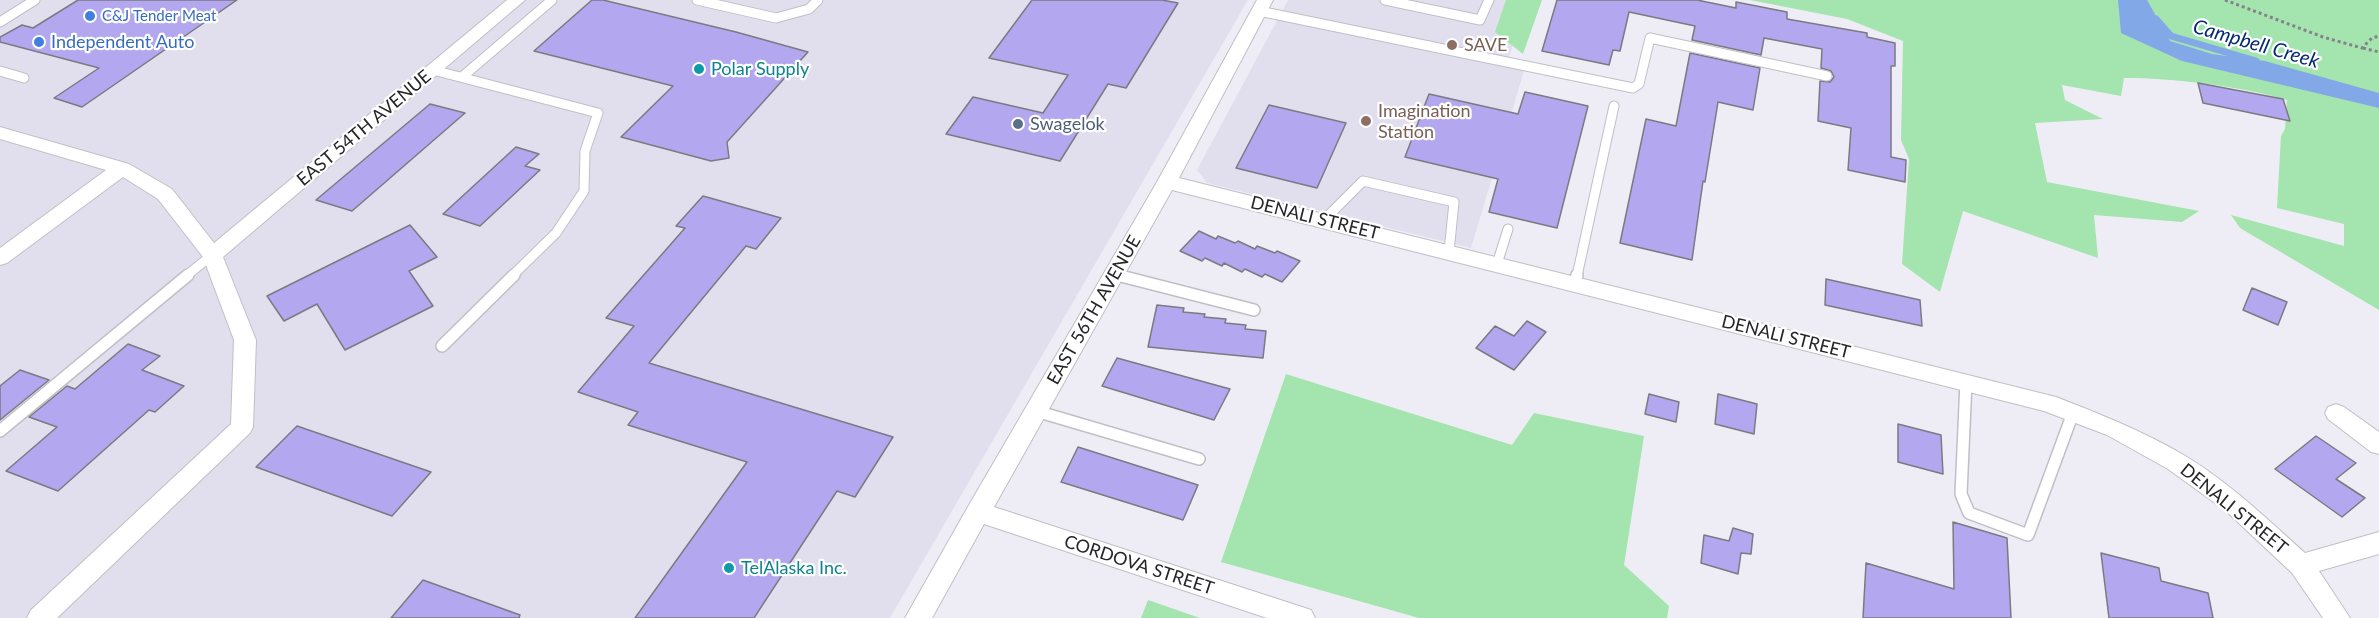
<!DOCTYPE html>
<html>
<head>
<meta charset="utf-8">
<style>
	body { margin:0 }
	canvas { display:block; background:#eeedf5 }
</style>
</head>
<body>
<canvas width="2379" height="618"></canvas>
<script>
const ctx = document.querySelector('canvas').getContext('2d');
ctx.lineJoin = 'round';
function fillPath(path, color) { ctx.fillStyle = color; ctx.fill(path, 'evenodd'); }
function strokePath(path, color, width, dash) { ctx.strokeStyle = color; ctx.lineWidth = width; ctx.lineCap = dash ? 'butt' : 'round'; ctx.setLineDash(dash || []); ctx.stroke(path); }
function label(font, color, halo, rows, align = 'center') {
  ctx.font = font + ' Lato,sans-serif'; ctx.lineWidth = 4.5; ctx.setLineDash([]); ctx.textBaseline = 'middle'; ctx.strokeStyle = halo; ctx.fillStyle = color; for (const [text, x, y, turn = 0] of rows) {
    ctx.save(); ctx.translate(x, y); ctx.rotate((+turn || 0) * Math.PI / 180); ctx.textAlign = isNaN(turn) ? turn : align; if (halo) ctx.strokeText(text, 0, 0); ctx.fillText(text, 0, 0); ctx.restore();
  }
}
fillPath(new Path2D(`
	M0,0h1248l-358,618h-890z
	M1288,0h239l-21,67 18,4 -53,177 -264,-65 -10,-13z`), '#e1dfee');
fillPath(new Path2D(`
	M1506,0h36l-19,54 -28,-22z
	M1750,0h629v310l-139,-82 -9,-13 113,31v-22l-67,-16 4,-72 4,-7 2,-29c-46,-14 -115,-22 -163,-22l-3,18 -59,-11 3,15 38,19 -68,4 12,59 152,29 -17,11 -88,-7 4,43 -135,-47 -23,81 -38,-28 7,-105 -8,-19 2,-99 -56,-22z
	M1286,374l226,71 22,-32 110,23 -20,129 45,41 -2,12h-248l-198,-56z
	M1148,600l52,18h-59z`), '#a4e4ae');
fillPath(new Path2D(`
	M2118,0h29l23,41 42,13 53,7 114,32v15l-197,-47 -61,-28z`), '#83a8e8');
strokePath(new Path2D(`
	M2156,19l15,17 85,25`), '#83a8e8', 7);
const building = new Path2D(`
	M78,0h159l-155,107 -28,-9 45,-30 -99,-26v-5l22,-12 11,3z
	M592,0h11l133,32 72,20 -81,90 2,16 -18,3 -90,-24 52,-51 -139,-35z
	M1032,0h130l16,3 -52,85 -18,-4 -48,77 -114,-27 27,-37 70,16 25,-38 -79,-17z
	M1557,0h140l39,8v-6l51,10v7l80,14v4l28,6v23h-4v91l15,3 -1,22 -57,-12 3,-42 -33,-7 2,-40 10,1 4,-5 -3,-6 -10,-3 1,-19 -58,-11 -3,17 -69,-15 3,-14 -66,-14 -9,39 -7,-1 -4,15 -67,-14z
	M1690,53l70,15 -7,42 -35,-8 -13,80 -2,-1 -11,79 -72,-17 26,-124 30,7z
	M2198,83l85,16 7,22 -87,-18z
	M1525,92l63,14 -31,122 -68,-16 9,-33 -93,-22 24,-63 89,20z
	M430,104l35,9 -113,98 -36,-11z
	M1269,105l77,18 -29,65 -81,-20z
	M516,147l23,7 -14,12 15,4 -60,56 -37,-12z
	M703,196l78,22 -25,31 -10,-3 -97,117 244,74 -38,60 -18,-6 -83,127h-119l112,-156 -119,-37 10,-13 -60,-20 56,-66 -28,-8 79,-90 -9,-2z
	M410,225l27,32 -28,14 24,35 -88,44 -28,-46 -33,17 -17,-25z
	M1199,231l17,8 2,-3 17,7 3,-2 17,8 2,-3 18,7 2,-2 23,10 -18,21 -17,-8 -3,3 -17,-8 -3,3 -18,-9 -2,3 -17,-8 -3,3 -22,-10z
	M1826,279l94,21 2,26 -97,-21z
	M2252,288l35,14 -9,23 -35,-15z
	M1157,305l27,3 -1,4 22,2 -1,3 22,2 -1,4 21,2 -1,4 21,2 -3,27 -115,-11z
	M1527,321l19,11 -32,38 -38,-22 19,-22 19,10z
	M128,344l32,12 -18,14 42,16 -29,26 -6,-2 -91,81 -52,-20 51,-44 -28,-10 38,-31 8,3z
	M1117,358l113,31 -16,31 -112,-34z
	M20,370l29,10 -49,40v-34z
	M1649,394l30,8 -3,20 -31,-8z
	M1718,394l39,10 -3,30 -39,-10z
	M1898,424l43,11 2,39 -45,-12z
	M297,426l134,46 -39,44 -136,-49z
	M2316,436l40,27 -20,16 29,19 -23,19 -67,-48z
	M1078,447l120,38 -15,35 -122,-38z
	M1953,522l54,16 4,80h-148l3,-55 88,26z
	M1733,528l20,6 -2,20 -10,-1 -3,21 -37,-11 3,-28 25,6z
	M2101,553l58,15 2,13 47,12 5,25h-104z
	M423,580l97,35 -1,3h-128z`);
fillPath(building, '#b3a7ef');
strokePath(building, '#7b7a81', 1.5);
const laneFar1 = new Path2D(`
	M697,0l79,18 33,-9 9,-9
	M1385,0l95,20 9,-20
	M1259,11l374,77 6,-4 11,-46 177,38
	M0,22l35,-22
	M433,70l165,43 -13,38 -1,40 -28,42 -44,43
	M0,71l24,7
	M462,77l90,-77
	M1324,220l39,-39 91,21 -5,50
	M1497,264l11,-35
	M1114,274l9,2
	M186,276l26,-21
	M1577,276l37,-170`);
const lane = new Path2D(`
	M1117,275l137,35
	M1575,284l2,-9
	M442,346l72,-71
	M1966,382l-5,112 8,19 59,22 45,-122
	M1036,411l163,48
	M0,431l188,-156`);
const street = new Path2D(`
	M507,0h18l-302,257 33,83 -3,87 -3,6 -193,185h-30l4,-8 200,-186 3,-84 -31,-83 -45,-58 -35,-22 -116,86 -7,2v-17l106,-78 -106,-31v-12l129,37 43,25 42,54z
	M1257,0h16l-94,178 877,219c44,17 86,34 126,57 46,27 84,64 123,99l74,-21v22l-60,17 31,47h-27l-31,-45 -66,-62 -58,-42 -61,-34 -63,-24 -872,-221 -178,317 308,100 9,3 4,8h-48l-283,-94 -52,94h-27l64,-113 188,-323z
	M2336,404l8,3 35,25v22l-8,-2 -43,-33 -3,-6 3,-6z`);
strokePath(laneFar1, '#c0bfc6', 11);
strokePath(lane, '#c0bfc6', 14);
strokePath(street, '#c0bfc6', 2);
strokePath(new Path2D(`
	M2225,0l98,37 39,11 10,-10 7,-2
	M2363,48l16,4`), '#848388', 3, [3, 3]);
strokePath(laneFar1, '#fff', 9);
strokePath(lane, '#fff', 11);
fillPath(street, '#fff');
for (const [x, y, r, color] of [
	[90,16,6,"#3f7fe0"],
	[39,42,6,"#3f7fe0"],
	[1452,45,6,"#8d6e63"],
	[699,69,6,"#0f9aa8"],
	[1366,121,6,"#8d6e63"],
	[1018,124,6,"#5c6f8a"],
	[729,568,6,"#0f9aa8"]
]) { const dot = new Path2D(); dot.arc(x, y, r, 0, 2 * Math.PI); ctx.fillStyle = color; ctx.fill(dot); strokePath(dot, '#fff', 2); }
label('15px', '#366cbe', '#fff', [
	["C&J Tender Meat",102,16]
], 'left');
label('18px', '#366cbe', '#fff', [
	["Independent Auto",51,42]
], 'left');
label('18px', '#785e54', '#fff', [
	["SAVE",1464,45],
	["Imagination",1378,111],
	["Station",1378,132]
], 'left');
label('18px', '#0d838f', '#fff', [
	["Polar Supply",711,69],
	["TelAlaska Inc.",741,568]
], 'left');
label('18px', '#4e5e75', '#fff', [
	["Swagelok",1030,124]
], 'left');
label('18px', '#262528', '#fff', [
	["EAST 54TH AVENUE",364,128,-40],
	["DENALI STREET",1315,218,14],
	["EAST 56TH AVENUE",1094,310,-60],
	["DENALI STREET",1786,337,14],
	["DENALI STREET",2234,509,39],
	["CORDOVA STREET",1139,565,18]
]);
label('italic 20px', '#032b74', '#fff', [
	["Campbell Creek",2256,44,16]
]);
</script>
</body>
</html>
